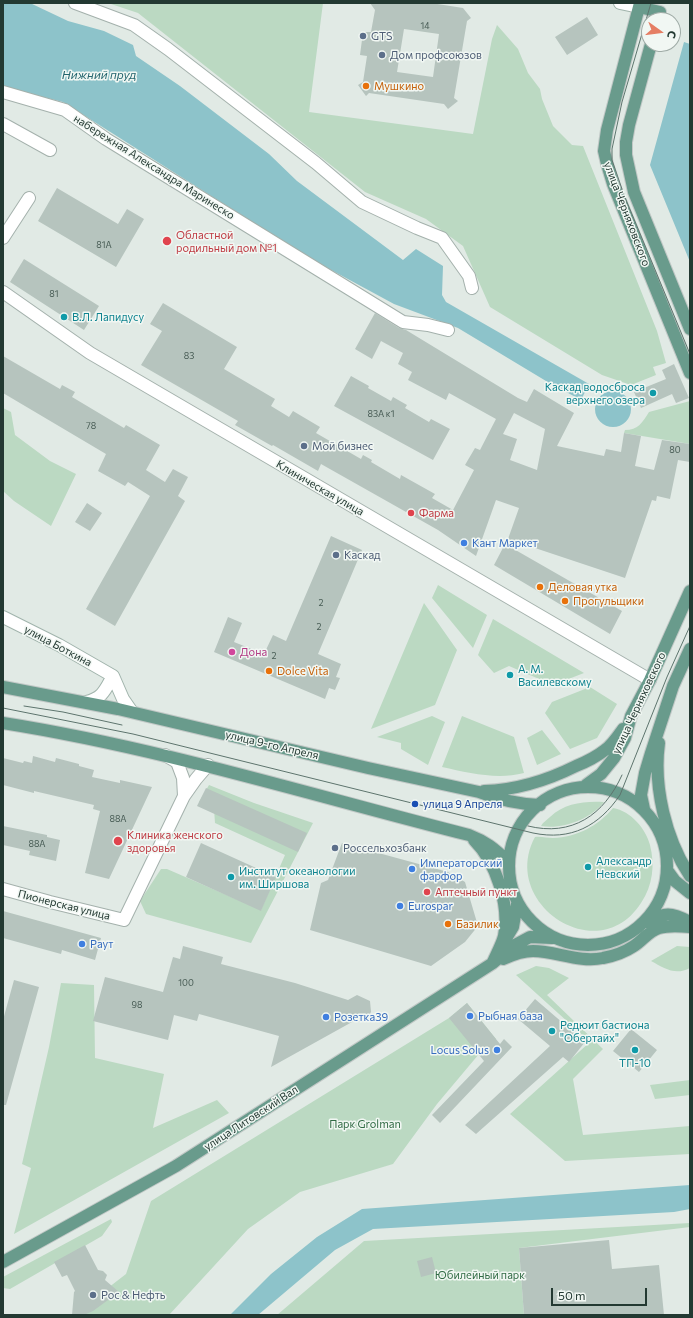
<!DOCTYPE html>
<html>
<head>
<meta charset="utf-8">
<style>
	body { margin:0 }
	#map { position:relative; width:693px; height:1318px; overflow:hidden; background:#e1eae5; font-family:Commissioner,sans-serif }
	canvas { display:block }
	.frame { position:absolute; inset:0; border:4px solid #233932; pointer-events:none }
	.north { position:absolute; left:641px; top:12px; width:40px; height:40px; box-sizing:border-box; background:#f1f7f3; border:1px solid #9faba6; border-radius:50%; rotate:104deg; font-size:11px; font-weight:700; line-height:16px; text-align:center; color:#233932 }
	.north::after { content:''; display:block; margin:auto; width:14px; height:18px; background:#e57e64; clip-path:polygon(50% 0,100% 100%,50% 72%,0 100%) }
	.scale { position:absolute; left:551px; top:1288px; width:96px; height:18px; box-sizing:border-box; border:2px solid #233932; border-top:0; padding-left:5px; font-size:12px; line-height:14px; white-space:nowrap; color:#233932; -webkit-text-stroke:3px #f1f7f3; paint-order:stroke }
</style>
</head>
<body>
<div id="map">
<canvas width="693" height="1318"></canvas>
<div class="frame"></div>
<div class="north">С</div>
<div class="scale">50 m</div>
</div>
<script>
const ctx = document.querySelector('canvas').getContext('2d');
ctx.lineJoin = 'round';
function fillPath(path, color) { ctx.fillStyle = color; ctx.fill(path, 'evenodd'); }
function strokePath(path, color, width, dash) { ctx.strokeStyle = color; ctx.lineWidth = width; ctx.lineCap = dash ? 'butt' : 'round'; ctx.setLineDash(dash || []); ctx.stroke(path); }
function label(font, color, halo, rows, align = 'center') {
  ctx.font = font + ' Commissioner,sans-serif'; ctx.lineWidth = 3; ctx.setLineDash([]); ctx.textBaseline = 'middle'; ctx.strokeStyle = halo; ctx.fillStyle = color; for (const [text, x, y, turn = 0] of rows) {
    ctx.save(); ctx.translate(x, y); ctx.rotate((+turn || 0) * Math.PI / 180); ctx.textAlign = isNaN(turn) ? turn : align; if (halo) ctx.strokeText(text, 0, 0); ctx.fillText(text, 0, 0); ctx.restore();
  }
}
fillPath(new Path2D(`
	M108,3h215l-14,109 164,22 19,-95 5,-14 21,24 10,24 12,16 2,10 11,27 19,19 11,1 74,185 9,32 -13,4 3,8 -25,10 -29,-10 -112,-68 -27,-61 -37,-27 -61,-27 -227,-179z
	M690,401v43l-66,-11 1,-3c13,0 17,-7 24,-18z
	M3,408l8,4 4,23 35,26 26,13 -25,52 -37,-25 -11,-10z
	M438,585l49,30 -14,33 -41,-50z
	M424,603l33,47 -22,55 -64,24z
	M493,619l91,54 -31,12 -44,-19 -15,7 -16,-18z
	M590,687l27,17 -20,34 -27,11 -25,-36 7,-11z
	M432,716l13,6 -17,43 -27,-16v-6l-24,-6z
	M462,716l52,21 10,36c-27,7 -55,0 -82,-6z
	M542,730l19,24 -24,11 -10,-27z
	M209,785l45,18 59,20 -62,120 -105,-29 -6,-13 21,-32h6l94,41 24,-55 -70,-32 -1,-14 -15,-7z
	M604,802c-13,17 -42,28 -63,24 2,-4 6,-6 9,-9 15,-14 34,-16 54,-15z
	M613,808c18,3 33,21 37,37 5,20 3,40 -9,58 -43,67 -142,0 -106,-66 6,-1 12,1 18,1 24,-1 45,-12 60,-30z
	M677,946l13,1v21c-15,8 -26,0 -39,-7z
	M536,966l13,2 20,10 -22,17 56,54 -30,30 10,56 107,-9v28l-125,7 -55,-47 80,-72 -74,-67z
	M61,983l33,2 1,73 69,16 -11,54 64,-28 12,13 -215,121 17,-66 -9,-4 27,-117z
	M467,1003l29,36 -17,15 -42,50 -44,60 -93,28 -52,37 -79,86h-96l53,-41 25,-73 298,-183z
	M690,1080v15l-35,4 -5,-14z
	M111,1219l1,3 -10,14 -92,53 -7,-1v-11z
	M690,1223v4l-171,21 5,67h-247l87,-74z`), '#bbd9c2');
fillPath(new Path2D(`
	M3,3h27l38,18 36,10 29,14 3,11 44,30 89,68 28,27 106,79 13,-11 27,17 -1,29 4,7 143,82 -8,16 -35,-19 -88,-53 -64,-24 -85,-46 -246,-156 -60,-15z
	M684,42l6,2v218l-40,-97z
	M595 409a18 18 0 1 1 36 0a18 18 0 1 1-36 0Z
	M690,1185v24l-16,3 -301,17 -38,21 -77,65h-28l41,-41 46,-37 45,-28z`), '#8dc3ca');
fillPath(new Path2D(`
	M370,3h61l32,5 8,10 -4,3 -13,77 4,3 -10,8 -4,-5 -75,-11 -3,3 -8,-11 5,-3 4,-26 -7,-1 3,-23h8l4,-22zM404,29l35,5 -6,43 -36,-5z
	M587,17l11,18 -31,20 -12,-18z
	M57,188l61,36 9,-15 17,10 -28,48 -78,-46z
	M24,259l75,47 -15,24 -74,-48z
	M163,303l74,44 -13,22 51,30 -4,7 18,11 4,-6 27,16 -4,6 45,26 2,-4 9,5 -1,2 29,17 1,-4 34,19 -3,4 21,12 21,-40 -9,-5 10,-17 5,2 16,-31 -47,-26 -3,7 -38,-20 4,-8 -14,-8 5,-11 -22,-12 -9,18 -17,-10 20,-36 24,15 7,2 112,68 9,4 7,-13 40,24 -17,33 47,10 2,-7 15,3 3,-19 17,3 -6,30 19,4 8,-30 28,4v18l-12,-2 -8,39 -13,-3 -1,5 -4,-1 -27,78 -117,-39 11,-31 -23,-8 -20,56 -38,-26 -117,-66 -3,7 -45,-26 -1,1 -37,-21 3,-4 -97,-56 21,-34 -12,-7zM514,413l31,16 -8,41 -27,-10 7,-21 -14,-5z
	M3,356l57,33 2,-4 13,7 -3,5 52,31 2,-3 34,20 -14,25 19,12 8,-13 15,8 -10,19 7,5 -70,125 -29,-17 64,-113 -22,-14 -3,4 -27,-15 8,-17 -103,-61z
	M674,364l15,34 -13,5 -4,-9 -31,14 -7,-16 32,-13 -4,-9z
	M351,376l18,10 -1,2 23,13 2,-4 14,8 -2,3 24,14 2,-3 19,10 -17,31 -99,-54z
	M87,503l15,10 -12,18 -15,-9z
	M331,536l31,14 -44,104 23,10 -5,13 4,1 -5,12 -6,-2 -4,11 -111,-47 14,-35 14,6 -8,19 30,12 9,-19 13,6z
	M505,544l117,67 -12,23 -116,-69z
	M33,756l22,6 1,-4 23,6v2l15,4 -2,7 28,6v-3l32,7 -43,92 -24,-6 15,-62 -7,-2 1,-4 -60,-14v2l-31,-8v-27l20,5 1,-2 8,2z
	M206,788l101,45 -9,19 -101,-46z
	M3,826l44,9v2l13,3 -4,21 -27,-6 1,-4 -27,-6z
	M201,843l75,34 -15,34 -75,-34z
	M342,843l106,29 17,10 13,44 -13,16 -34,24 -121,-36 11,-47 7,-3z
	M3,911l98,27 -6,22 -33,-10 -1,4 -58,-16z
	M183,946l40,11 -2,7 74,19 53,17 9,-5 13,6 1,11 -6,10h-13l-81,45 8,-31 -80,-22 -2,7 -23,-6 -6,25 -75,-19 12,-44 58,15 10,-35 7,2z
	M14,980l25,7 -33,118h-3v-85z
	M535,999l50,43 -16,20 -6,-5 -87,77 -11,-9 85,-79 -32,-27z
	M467,1003l33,41 4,-5 8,8 -72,76 -8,-8 52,-54 -35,-43z
	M631,1029l26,21 -18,22 -26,-21z
	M609,1240l3,29 47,-4 5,50h-140l-5,-67z
	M85,1245l13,25 5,1 4,4 -2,5 14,12 -26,19 -9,4h-12l2,-23 1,-1 -8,-16 -5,2 -8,-15z
	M432,1257l4,16 -15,4 -4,-16z`), '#b6c4be');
const street = new Path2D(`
	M75,3l59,22 34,24 148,114 46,39 55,26 25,10 27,38 3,12
	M3,92l62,18 41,29 297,183 25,3 20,5
	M3,124l47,26
	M3,238l26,-40
	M3,292l87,61 560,327
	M165,755l12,7 6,16 1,18
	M3,889l47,13 74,18 60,-124 12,-17 12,-14`);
const secondary = new Path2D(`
	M620,3l19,4
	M3,617l56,28 54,31
	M113,676l10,23 9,13
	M86,702c17,-4 19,-12 27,-26`);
const primary = new Path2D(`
	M640,3l-33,127 -3,21 3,13 6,20 77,189
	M639,7l21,5
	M651,44l-22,81 -3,17v13l8,37 56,137
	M3,687l115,22 250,59 111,24c20,8 39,12 61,13
	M3,723c158,25 311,73 466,112 16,6 26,14 38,26
	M659,743c-6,44 7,97 31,133
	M586,785l15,-11 13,-16 11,-20 6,-22 19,-36 40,-89
	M509 866a79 79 0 1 1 158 0a79 79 0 1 1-158 0Z
	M484,791c33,-1 62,-10 92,-25 10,-4 20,-9 29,-16 7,-5 13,-14 18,-21
	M644,809l-3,-14 4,-22 6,-20 22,-67 17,-37
	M474,840c22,22 36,65 30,96 -2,8 -7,17 -11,26
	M667,870l8,11 15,12
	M646,922c19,-10 25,-10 44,0
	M507,937l6,-10 4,-23
	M503,959c9,-4 20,-8 30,-8 23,0 46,12 70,7 11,-2 22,-6 31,-12 9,-6 15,-15 25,-18 10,-3 21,-2 31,-1
	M3,1262l173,-96 317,-203 20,-17 17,-9 22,1`);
strokePath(street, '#a4b1ac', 14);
strokePath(secondary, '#a1b4ac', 14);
strokePath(primary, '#c1c8c6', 14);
strokePath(street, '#fff', 12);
strokePath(secondary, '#fff', 12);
strokePath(primary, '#699b8c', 12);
strokePath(new Path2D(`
	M651,3l-29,99 -10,47v11l12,35 66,159
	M24,706l39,6 59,13
	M3,708l130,26 400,99c38,8 66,-7 87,-38l47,-118 23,-51
	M528,826c44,11 76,-11 94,-51`), '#5d746d', 1);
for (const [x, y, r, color] of [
	[363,36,4,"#5c6f8a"],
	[382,55,4,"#5c6f8a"],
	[366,86,4,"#e8710a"],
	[167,241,5,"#e0444e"],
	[64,317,4,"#0f9aa8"],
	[653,393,4,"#0f9aa8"],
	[304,446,4,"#5c6f8a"],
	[411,513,4,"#e0444e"],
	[464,543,4,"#3f7fe0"],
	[336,555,4,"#5c6f8a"],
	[540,587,4,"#e8710a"],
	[565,601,4,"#e8710a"],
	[232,652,4,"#d1479c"],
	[269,671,4,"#e8710a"],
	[510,675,4,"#0f9aa8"],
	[415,804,4,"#1a4fb4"],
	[118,841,5,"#e0444e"],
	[335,848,4,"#5c6f8a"],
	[588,867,4,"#0f9aa8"],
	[412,869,4,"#3f7fe0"],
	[231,877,4,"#0f9aa8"],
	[427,892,4,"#e0444e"],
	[400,906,4,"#3f7fe0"],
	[448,924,4,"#e8710a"],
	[82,944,4,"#3f7fe0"],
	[470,1016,4,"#3f7fe0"],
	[326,1017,4,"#3f7fe0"],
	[552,1031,4,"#0f9aa8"],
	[497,1050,4,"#3f7fe0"],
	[635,1050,4,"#0f9aa8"],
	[93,1295,4,"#5c6f8a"]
]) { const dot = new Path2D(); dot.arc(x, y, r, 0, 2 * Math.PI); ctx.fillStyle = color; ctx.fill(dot); strokePath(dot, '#f1f7f3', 1.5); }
label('9px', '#485c55', null, [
	["14",425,26],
	["81А",104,245],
	["81",54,294],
	["83",189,356],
	["83А к1",381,414],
	["78",91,426],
	["80",675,450],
	["2",321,603],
	["2",319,627],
	["2",274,656],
	["88А",118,819],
	["88А",37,844],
	["100",186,983],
	["98",137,1005]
]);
label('11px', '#4e5e75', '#f1f7f3', [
	["GTS",371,36],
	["Дом профсоюзов",390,55],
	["Мой бизнес",312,446],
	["Каскад",344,555],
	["Россельхозбанк",343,848],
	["Рос & Нефть",101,1295]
], 'left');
label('11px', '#c56008', '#f1f7f3', [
	["Мушкино",374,86],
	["Деловая утка",548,587],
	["Прогульщики",573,601],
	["Dolce Vita",277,671],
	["Базилик",456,924]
], 'left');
label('11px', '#233932', '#f1f7f3', [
	["набережная Александра Маринеско",154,167,32],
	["улица Черняховского",627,214,69],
	["Клиническая улица",320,488,30],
	["улица Боткина",58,646,28],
	["улица Черняховского",639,703,-65],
	["улица 9-го Апреля",272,745,13],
	["Пионерская улица",64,905,14],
	["улица Литовский Вал",251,1118,-33]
]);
label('11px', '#be3a42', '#f1f7f3', [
	["Областной",176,235],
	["родильный дом №1",176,248],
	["Фарма",419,513],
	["Клиника женского",127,835],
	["здоровья",127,848],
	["Аптечный пункт",435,892]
], 'left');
label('11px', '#0d838f', '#f1f7f3', [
	["В.Л. Лапидусу",72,317],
	["Каскад водосброса",645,387,"right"],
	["верхнего озера",645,400,"right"],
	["А. М.",518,669],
	["Василевскому",518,682],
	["Александр",596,861],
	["Невский",596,874],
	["Институт океанологии",239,871],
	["им. Ширшова",239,884],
	["Редюит бастиона",560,1025],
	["\"Обертайх\"",560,1038],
	["ТП-10",635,1063,"center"]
], 'left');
label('11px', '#366cbe', '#f1f7f3', [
	["Кант Маркет",472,543],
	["Императорский",420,863],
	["фарфор",420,876],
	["Eurospar",408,906],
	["Раут",90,944],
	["Рыбная база",478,1016],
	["Розетка39",334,1017],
	["Locus Solus",489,1050,"right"]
], 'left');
label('11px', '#b23c85', '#f1f7f3', [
	["Дона",240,652]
], 'left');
label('11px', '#164399', '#f1f7f3', [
	["улица 9 Апреля",423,804]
], 'left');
label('11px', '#316b45', '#f1f7f3', [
	["Парк Grolman",365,1124],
	["Юбилейный парк",480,1275]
]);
label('italic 12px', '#23656e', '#f1f7f3', [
	["Нижний пруд",99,75]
]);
</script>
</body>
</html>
